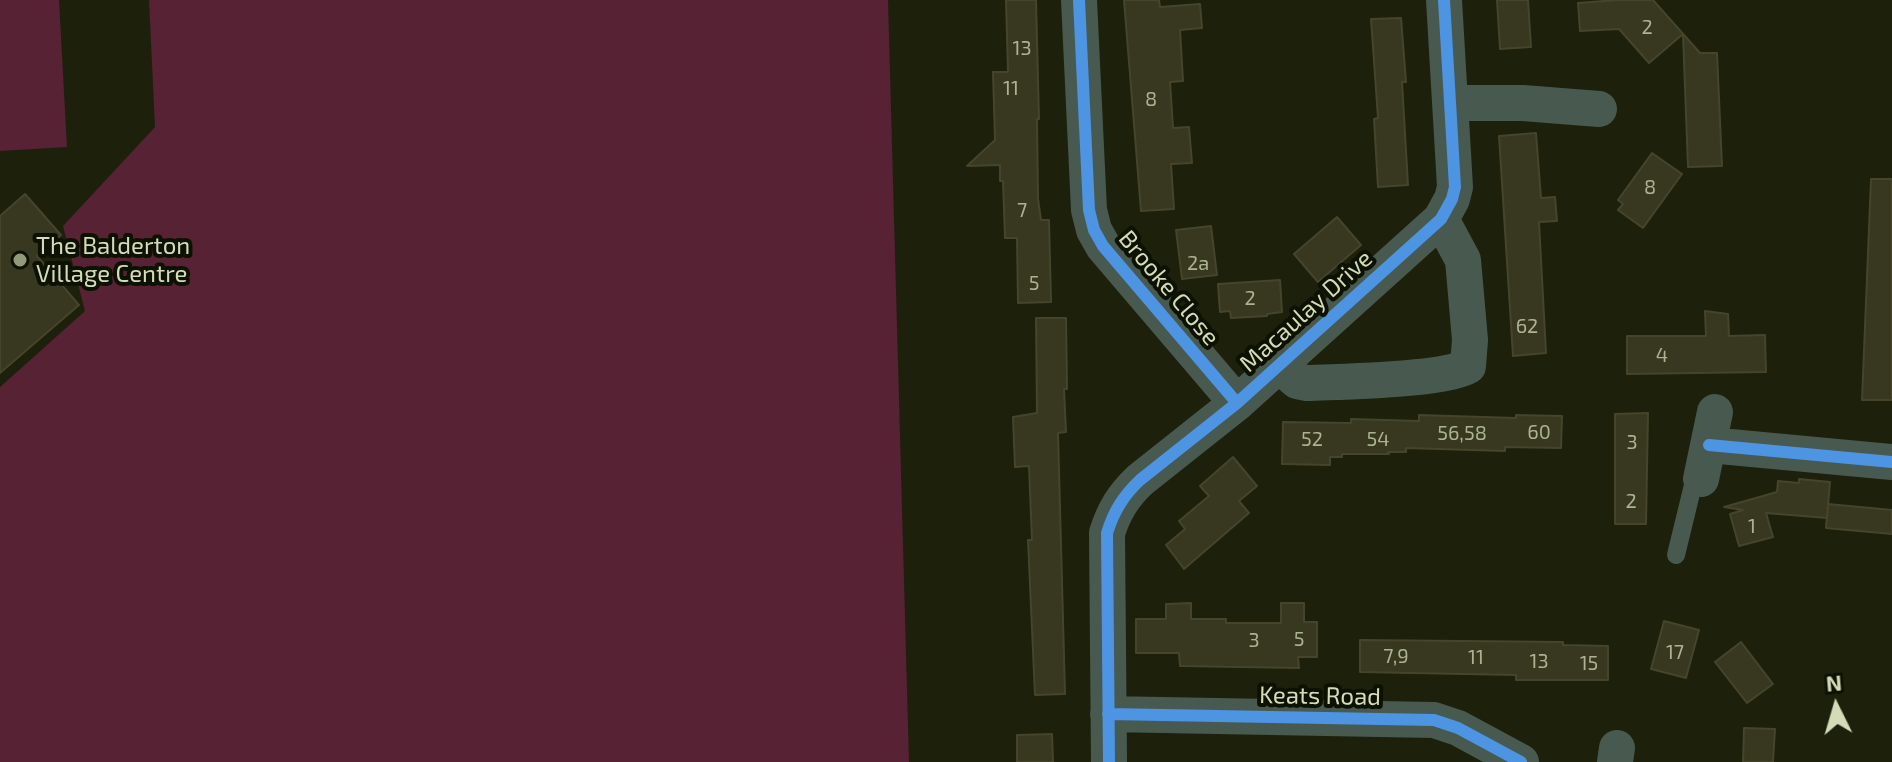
<!DOCTYPE html>
<html>
<head>
<meta charset="utf-8">
<style>
	body { margin:0 }
	#map { position:relative; width:1892px; height:762px; overflow:hidden; background:#1d200a; font-family:"Exo 2",sans-serif }
	canvas { display:block }
	.north { position:absolute; left:1796px; top:666px; width:80px; height:80px; -webkit-text-stroke:6px #0d1100; paint-order:stroke; rotate:355deg; font-size:22px; font-weight:700; line-height:32px; text-align:center; color:#d3dcb7 }
	.north::after { content:''; display:block; margin:auto; width:28px; height:36px; background:#d3dcb7; clip-path:polygon(50% 0,100% 100%,50% 72%,0 100%) }
</style>
</head>
<body>
<div id="map">
<canvas width="1892" height="762"></canvas>
<div class="north">N</div>
</div>
<script>
const ctx = document.querySelector('canvas').getContext('2d');
ctx.lineJoin = 'round';
function fillPath(path, color) { ctx.fillStyle = color; ctx.fill(path, 'evenodd'); }
function strokePath(path, color, width, dash) { ctx.strokeStyle = color; ctx.lineWidth = width; ctx.lineCap = dash ? 'butt' : 'round'; ctx.setLineDash(dash || []); ctx.stroke(path); }
function label(font, color, halo, rows, align = 'center') {
  ctx.font = font + ' "Exo 2",sans-serif'; ctx.lineWidth = 8; ctx.setLineDash([]); ctx.textBaseline = 'middle'; ctx.strokeStyle = halo; ctx.fillStyle = color; for (const [text, x, y, turn = 0] of rows) {
    ctx.save(); ctx.translate(x, y); ctx.rotate((+turn || 0) * Math.PI / 180); ctx.textAlign = isNaN(turn) ? turn : align; if (halo) ctx.strokeText(text, 0, 0); ctx.fillText(text, 0, 0); ctx.restore();
  }
}
fillPath(new Path2D(`
	M0,0h59l8,147 -67,4z
	M149,0h739l21,762h-909v-375l85,-76 -22,-85 92,-99z`), '#562234');
const building = new Path2D(`
	M1006,0h30l3,119h-2l1,80 3,21h8l2,82 -33,1 -1,-65h-12l-2,-57h-3v-16l-33,1 28,-26 -2,-68h15z
	M1124,0h35l1,7 40,-3 2,24 -22,2 3,51 -13,1 3,46 16,-1 3,36 -21,1 3,45 -33,2z
	M1497,0h31l3,47 -31,2z
	M1617,0h36l47,53h17l5,113 -34,1 -5,-133 -34,29 -30,-34 -39,2 -2,-28z
	M1401,18l5,64h-4l6,103 -30,2 -4,-68 4,-1 -7,-99z
	M1536,133l5,65 14,-1 2,24 -18,1 7,131 -33,3 -14,-220z
	M1652,153l30,21 -39,54 -25,-18 5,-6 -5,-4z
	M1871,179h21v221h-30z
	M25,194l36,41 -24,21 42,49 -79,68v-157z
	M1337,217l24,28 -43,37 -24,-28z
	M1211,226l6,49 -35,4 -6,-49z
	M1280,280l2,32 -15,2v2l-36,2 -1,-7 -10,1 -2,-28z
	M1705,311l23,3 1,22 36,-1 1,37 -139,2v-38h79z
	M1036,318h30l1,71h-3l2,43 -8,1 7,261 -30,1 -7,-155h4l-3,-74 -14,1 -2,-50 24,-4z
	M1648,413l-2,111h-31v-110z
	M1419,415l97,3v-3l46,1 -1,32 -56,-1v4l-99,-3v4h-18l1,2h-47v3h-12v8l-48,-1 1,-42 68,1v-4l68,2z
	M1233,457l24,29 -18,15 10,12 -65,56 -18,-24 19,-16 -6,-8 30,-25 -9,-10z
	M1799,479l31,3 -3,36 -61,-5 7,24 -34,9 -9,-32 13,-4 -19,-3 53,-15 1,-11 21,2z
	M1828,504l64,6v24l-66,-6z
	M1191,603v16h35v4h55v-20h23v19h13v35h-19l1,11 -119,-2 -1,-13h-43v-34h30v-15z
	M1664,621l35,9 -13,48 -35,-9z
	M1360,640l203,2v3l45,1v34h-92v-5l-156,-3z
	M1741,642l32,42 -26,19 -32,-41z
	M1744,728l31,1 -2,33h-30z
	M1052,734l1,28h-36v-27z`);
fillPath(building, '#383820');
strokePath(building, '#46452c', 2);
strokePath(new Path2D(`
	M1676,555l18,-74 7,-2`), '#48594f', 18);
strokePath(new Path2D(`
	M1079,0l10,210 5,20 9,16 134,157
	M1450,103h73l76,6
	M1279,365l18,16 10,2c32,-1 138,-3 161,-17l2,-26 -7,-80 -22,-41
	M1709,445l183,17
	M1701,479l14,-67
	M1108,714l326,6 24,8 63,34
	M1109,762l-2,-229c7,-22 16,-37 33,-53l97,-77 204,-184 11,-20 3,-12 -11,-187
	M1615,762l2,-14`), '#48594f', 36);
strokePath(new Path2D(`
	M1079,0l10,210 5,20 9,16 134,157
	M1709,445l183,17
	M1108,714l326,6 24,8 63,34
	M1109,762l-2,-229c7,-22 16,-37 33,-53l97,-77 204,-184 11,-20 3,-12 -11,-187`), '#4d94e3', 12);
for (const [x, y, r, color] of [
	[20,260,8,"#939a7a"]
]) { const dot = new Path2D(); dot.arc(x, y, r, 0, 2 * Math.PI); ctx.fillStyle = color; ctx.fill(dot); strokePath(dot, '#0d1100', 3); }
label('20px', '#acb391', null, [
	["2",1647,27],
	["13",1022,48],
	["11",1011,88],
	["8",1151,99],
	["8",1650,187],
	["7",1022,210],
	["2a",1198,263],
	["5",1034,283],
	["2",1250,298],
	["62",1527,326],
	["4",1662,355],
	["60",1539,432],
	["56,58",1462,433],
	["52",1312,439],
	["54",1378,439],
	["3",1632,442],
	["2",1631,501],
	["1",1752,526],
	["5",1299,639],
	["3",1254,640],
	["17",1675,652],
	["7,9",1396,656],
	["11",1476,657],
	["13",1539,661],
	["15",1589,663]
]);
label('24px', '#d3dcb7', '#0d1100', [
	["The Balderton",36,246],
	["Village Centre",36,274]
], 'left');
label('24px', '#d3dcb7', '#0d1100', [
	["Brooke Close",1169,288,50],
	["Macaulay Drive",1306,311,-42],
	["Keats Road",1320,696,1]
]);
</script>
</body>
</html>
